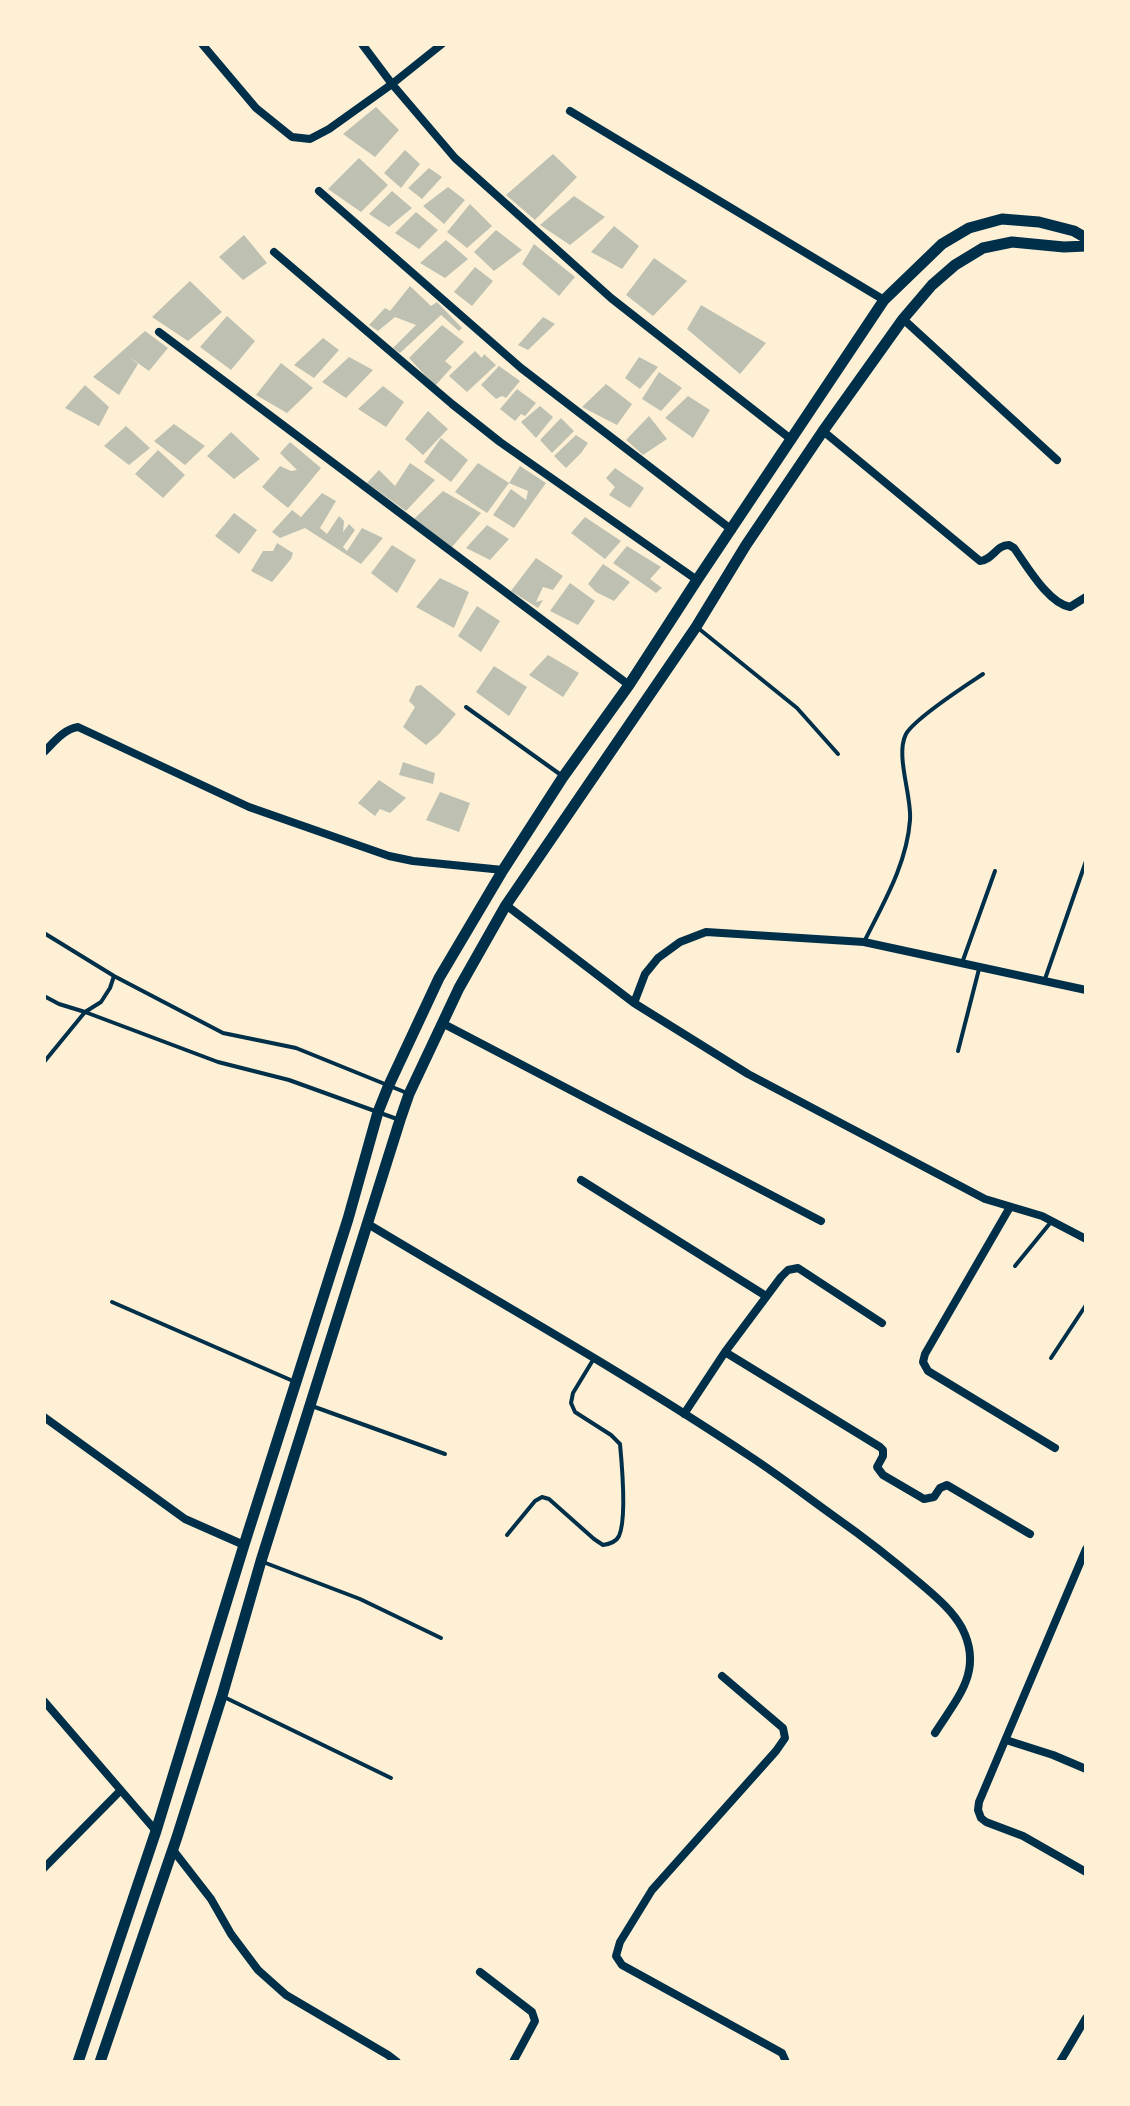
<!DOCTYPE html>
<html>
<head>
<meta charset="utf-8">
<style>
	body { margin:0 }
	#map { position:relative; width:1130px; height:2106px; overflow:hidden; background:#fdf0d5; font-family:"IBM Plex Sans",sans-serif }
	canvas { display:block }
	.frame { position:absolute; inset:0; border:46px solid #fdf0d5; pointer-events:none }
</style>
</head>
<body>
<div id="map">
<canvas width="1130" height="2106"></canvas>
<div class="frame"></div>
</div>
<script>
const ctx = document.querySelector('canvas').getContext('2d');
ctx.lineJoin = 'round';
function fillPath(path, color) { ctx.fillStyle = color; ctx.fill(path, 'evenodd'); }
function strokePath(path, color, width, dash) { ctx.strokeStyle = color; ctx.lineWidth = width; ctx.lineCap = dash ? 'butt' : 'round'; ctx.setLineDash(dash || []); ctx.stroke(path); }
fillPath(new Path2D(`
	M376,107l23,23 -24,27 -32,-23z
	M405,150l15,14 -19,24 -17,-15z
	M553,154l24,23 -42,43 -29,-25z
	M359,158l29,27 -27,27 -33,-23z
	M429,168l13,9 -20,22 -14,-11z
	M448,187l17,13 -21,24 -21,-18z
	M392,191l20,17 -23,19 -20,-13z
	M574,196l31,21 -35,28 -30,-20z
	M470,204l22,22 -25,22 -20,-16z
	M416,212l22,18 -19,19 -24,-16z
	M614,226l25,20 -17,23 -31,-17z
	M496,230l26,20 -28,21 -20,-19z
	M244,235l23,28 -24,17 -24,-23z
	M446,240l22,19 -23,19 -25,-15z
	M534,244l41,33 -16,19 -37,-32z
	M654,258l33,23 -34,35 -27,-21z
	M475,267l18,14 -21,25 -18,-14z
	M190,281l32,31 -34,29 -36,-24z
	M410,286l21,20 6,-4 25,26 -3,3 -18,-16 -41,38 -7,-5 23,-23 -21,-8 -17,14 -9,-6 16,-17 5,3z
	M701,305l65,38 -26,31 -53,-45z
	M227,316l28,25 -24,29 -31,-23z
	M543,317l12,7 -27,26 -10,-5z
	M442,325l22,17 -19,19 7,6 -17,19 -26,-28z
	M145,331l23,17 -19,23 -21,-15 10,8 -19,31 -26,-18z
	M323,338l16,12 -25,28 -20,-13z
	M475,351l7,7 2,-4 12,11 -29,27 -18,-16z
	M349,357l24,13 -27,28 -24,-16z
	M639,357l19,10 -18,22 -15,-11z
	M281,363l32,25 -26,25 -31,-18z
	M499,366l21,15 -14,17 -4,-2 -6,3 -15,-14z
	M659,372l23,16 -21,23 -19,-12z
	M606,384l26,20 -15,21 -35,-18z
	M85,385l24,22 -10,19 -34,-18z
	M383,386l21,16 -18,25 -28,-18z
	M517,389l19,14 -11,13 -4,-2 -6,7 -15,-12z
	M688,396l22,14 -17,28 -28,-20z
	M540,406l13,11 -17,21 -15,-16z
	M428,411l20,18 -25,26 -18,-16z
	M649,416l18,23 -24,16 -17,-15z
	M561,418l13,13 -22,22 -12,-13z
	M174,424l31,22 -20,19 -31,-24z
	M126,426l24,22 -21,17 -25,-19z
	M231,432l29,27 -26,20 -27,-23z
	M576,435l12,8 -7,10 -15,15 -12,-12z
	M441,438l27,22 -17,22 -27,-20z
	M290,442l31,26 -33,40 -26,-21 18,-21 11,5 6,-1 -17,-17z
	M158,450l27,25 -22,23 -28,-24z
	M410,463l25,17 -29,31 -39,-28 12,-13 16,16z
	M478,463l31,20 -22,30 -32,-21z
	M520,466l26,17 -32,45 -21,-13 18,-26 15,11 2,-9 -19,-8z
	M615,468l29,20 -14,20 -21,-13 6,-8 -9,-9z
	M443,491l38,22 -29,34 -38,-28z
	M322,493l14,8 -16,27 7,6 12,-18 5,5 -1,11 6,-8 6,6 -12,17 4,4 15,-23 21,10 -22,26 -56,-36 -25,10 -8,-6 20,-22 9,7z
	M234,513l23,17 -18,24 -24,-18z
	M585,517l36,24 -16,18 -34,-26z
	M487,525l22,14 -19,21 -24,-12z
	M277,543l16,10 -2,6 -19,23 -21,-11 12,-20h10z
	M392,545l24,15 -19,33 -26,-20z
	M627,546l34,21 -11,12 12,9 -6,5 -43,-30z
	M536,558l27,18 -10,14 -10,-3 -7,15 7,-2 -5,8 -27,-17z
	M603,564l27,18 -16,19 -18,-9 -8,-8z
	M440,578l29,14 -15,36 -38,-21z
	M570,583l25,18 -17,24 -28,-14z
	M477,606l23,15 -19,31 -23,-16z
	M548,655l31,18 -16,24 -34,-22z
	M494,666l33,21 -18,29 -33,-24z
	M421,685l35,29 -17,20 -13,11 -23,-18 12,-20 -6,-6 7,-15z
	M403,762l32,11 -2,11 -34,-9z
	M379,780l27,18 -16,15 -10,-4 -5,7 -17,-13z
	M440,792l30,11 -11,29 -33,-12z`), '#bec0b2');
strokePath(new Path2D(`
	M698,628l99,80 41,46
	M466,707l95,68
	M44,933l70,43 109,57 73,15 111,45
	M865,940c19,-38 42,-77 45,-120 2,-24 -15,-65 -4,-86 9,-16 59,-48 77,-60
	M962,963l33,-92
	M1045,979l41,-118
	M44,996l15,8 26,8 133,50 71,18 108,39
	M958,1051l21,-82
	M44,1062l41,-50 16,-10 9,-14 4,-12
	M1015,1266l36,-44
	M112,1302l181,79
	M1051,1358l35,-53
	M312,1406l133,48
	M507,1535l28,-34 7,-4 7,2 45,40 9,6c7,-1 13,-3 16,-9 8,-18 3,-71 1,-92l-9,-9 -36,-23 -4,-9 2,-10 20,-33
	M263,1562l97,37 81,39
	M224,1697l167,81`), '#003049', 4);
strokePath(new Path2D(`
	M202,44l54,64 36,29 18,2 19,-10 63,-45 -30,-40
	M442,44l-50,40 63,74 156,140 181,142
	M570,111l314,189
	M319,191l202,177 211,162
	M274,252l178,152 48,38 197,138
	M903,319l154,141
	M159,332l470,353
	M823,431l157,130c13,-1 16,-16 29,-16l5,3c13,18 34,55 56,59l16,-10
	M44,752c10,-10 20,-23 34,-25l171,80 140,49 24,5 90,9
	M506,905l128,98 114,71 237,125 57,17 44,23
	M634,1003l11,-29 13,-16 22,-16 26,-10 158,10 222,48
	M442,1023l379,198
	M581,1180l185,116
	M1010,1207l-85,147 -2,8 5,9 127,77
	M368,1224c128,77 259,150 383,233 29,19 56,40 84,60 30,21 58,43 86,67 15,13 31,26 41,44 22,43 -5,70 -27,105
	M725,1352l155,95 3,3v6l-6,11 6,8 41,24 10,-2 6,-9 7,-3 83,49
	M684,1414l41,-62 56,-75 7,-7 10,-2 84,55
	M44,1417l141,102 59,26
	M1086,1549l-107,253 -1,8 3,8 5,4 37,14 63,36
	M722,1676l61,52 2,10 -9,13 -124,139 -32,52 -4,14 6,9 160,88 4,9
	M44,1701l112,130
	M1006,1740l47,15 33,14
	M173,1850l38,49 20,35 27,36 28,25 102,60 9,7
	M44,1868l76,-77
	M480,1972l52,40 3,9 -22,41
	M1060,2062l26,-44`), '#003049', 8);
strokePath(new Path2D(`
	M78,2062l78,-231 88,-286 104,-326 30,-107 10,-25 51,-109 64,-108 60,-93 66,-92 68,-105 187,-280 58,-56 27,-16 33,-9 37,3 35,9 12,7
	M100,2062l77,-225 45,-141 39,-135 139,-441 9,-26 50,-106 47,-83 190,-278 50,-82 77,-114 80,-112 29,-34 23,-20 28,-17 29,-6 52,5 22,-1`), '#003049', 11);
</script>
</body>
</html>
